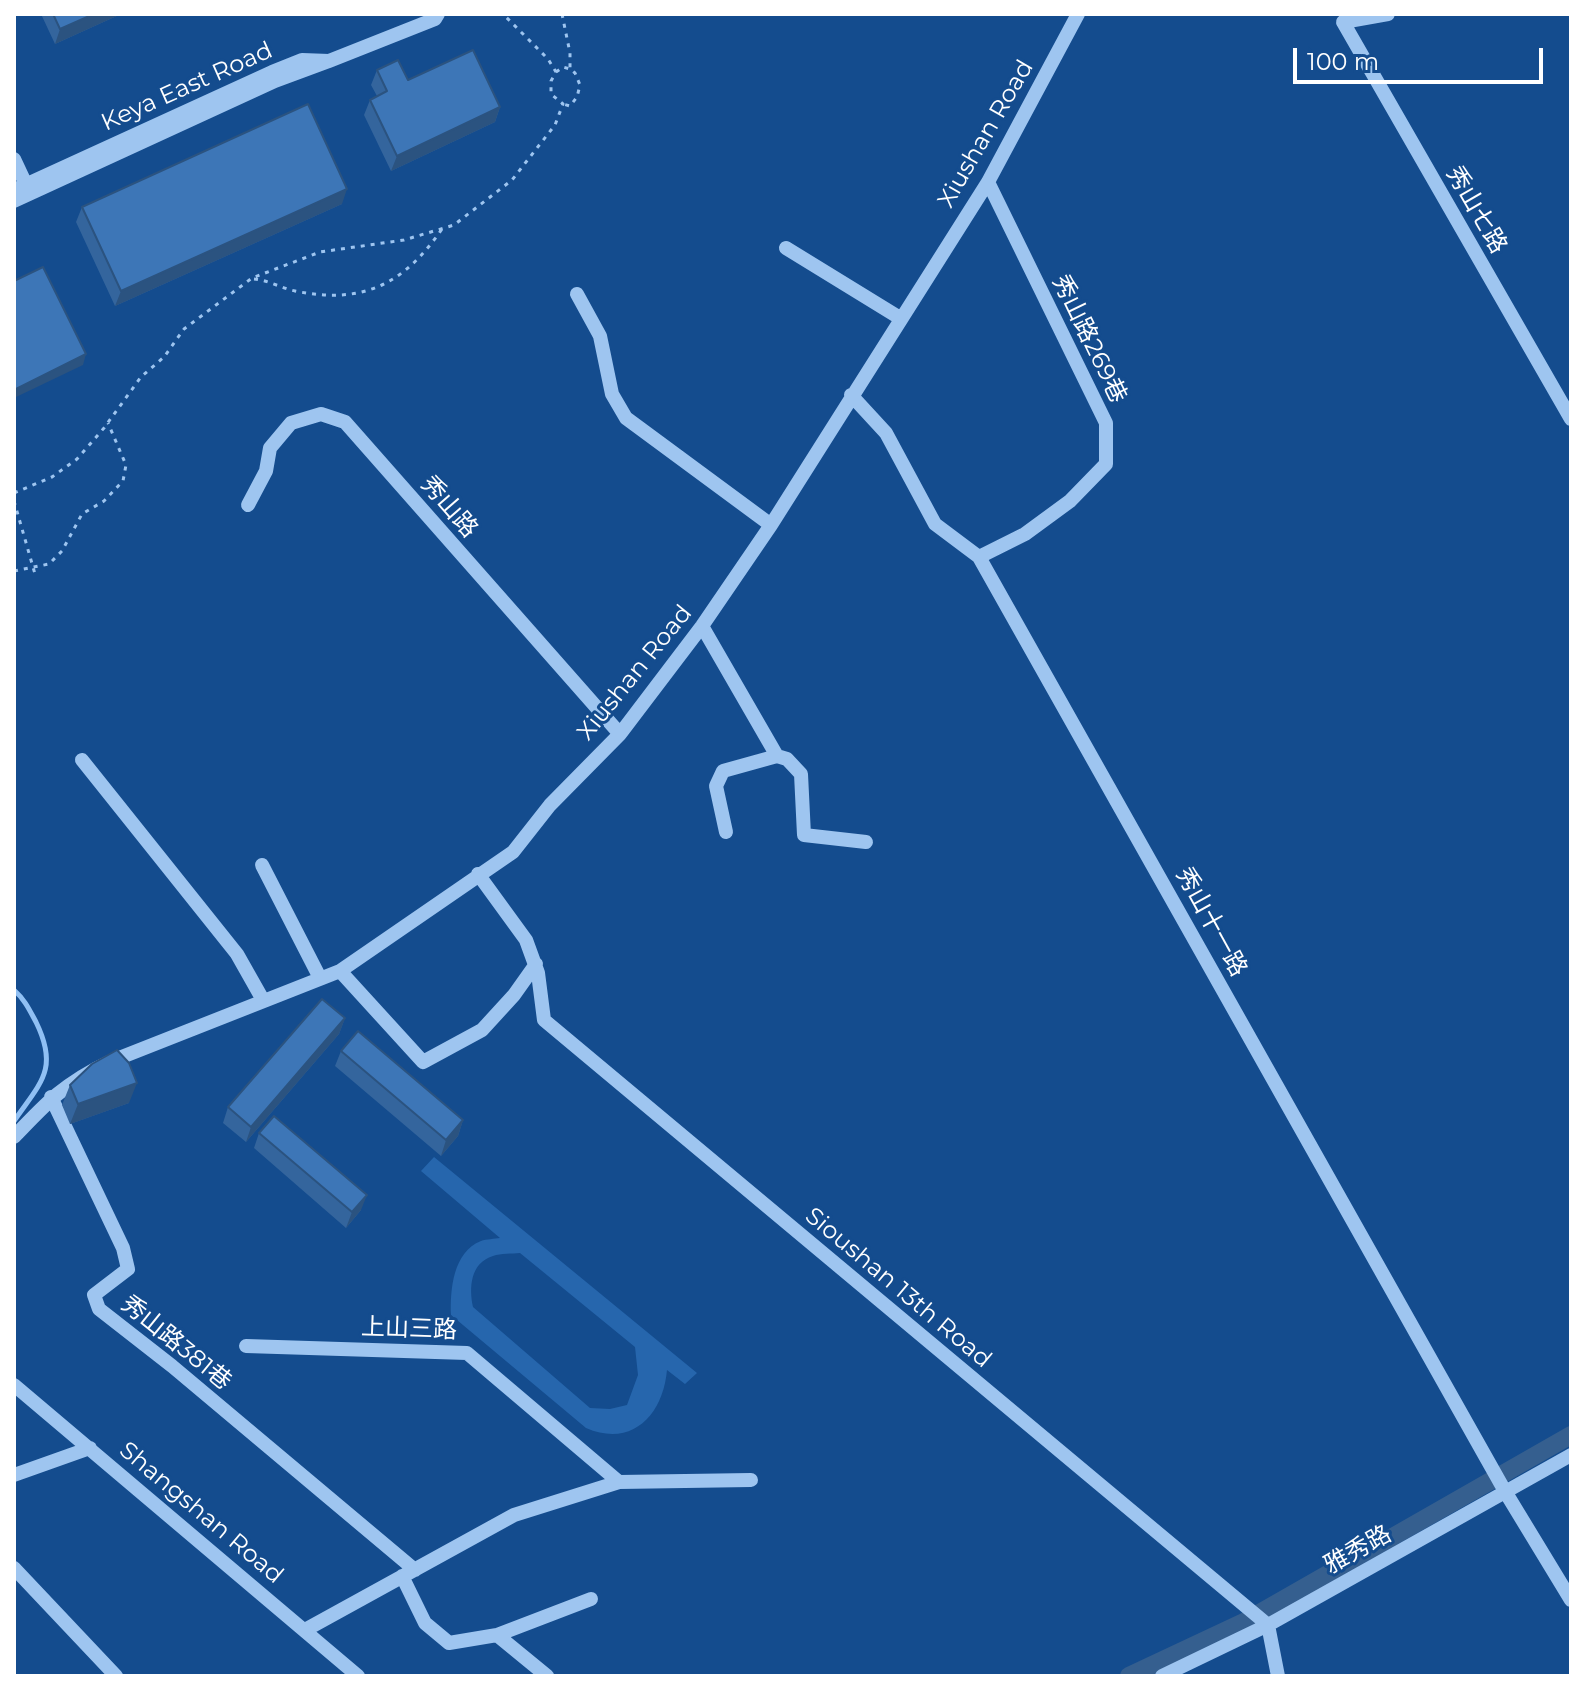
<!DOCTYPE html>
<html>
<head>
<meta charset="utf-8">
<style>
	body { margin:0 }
	#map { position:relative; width:1585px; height:1690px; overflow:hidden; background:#144c8e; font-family:Montserrat,sans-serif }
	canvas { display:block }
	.frame { position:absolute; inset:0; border:16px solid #fff; pointer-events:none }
	.scale { position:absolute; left:1293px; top:48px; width:250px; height:36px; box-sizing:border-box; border:4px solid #fff; border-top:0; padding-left:10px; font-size:24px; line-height:28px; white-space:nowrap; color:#fff; -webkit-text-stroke:6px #144c8e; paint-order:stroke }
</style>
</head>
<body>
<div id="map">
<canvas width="1585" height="1690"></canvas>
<div class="frame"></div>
<div class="scale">100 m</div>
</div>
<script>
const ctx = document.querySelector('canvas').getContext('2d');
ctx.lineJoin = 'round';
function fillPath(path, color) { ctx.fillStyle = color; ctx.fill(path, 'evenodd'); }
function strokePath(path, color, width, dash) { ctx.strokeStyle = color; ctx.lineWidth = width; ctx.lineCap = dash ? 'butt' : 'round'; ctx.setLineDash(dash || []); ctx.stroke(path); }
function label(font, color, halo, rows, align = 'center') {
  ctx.font = font + ' Montserrat,"Noto Sans TC",sans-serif'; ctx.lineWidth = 6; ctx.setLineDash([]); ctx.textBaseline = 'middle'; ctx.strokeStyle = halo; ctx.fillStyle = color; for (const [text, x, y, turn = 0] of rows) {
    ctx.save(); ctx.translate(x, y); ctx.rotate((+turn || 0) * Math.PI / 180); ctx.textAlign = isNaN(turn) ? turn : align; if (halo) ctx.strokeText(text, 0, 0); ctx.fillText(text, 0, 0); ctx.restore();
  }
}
fillPath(new Path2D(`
	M434,1157l263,216 -12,11 -18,-14c-4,45 -35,78 -81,58l-135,-113c-1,-25 2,-63 30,-74 5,-2 14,-2 19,-3l-79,-67zM520,1253l115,94 3,28 -11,30 -17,4 -20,-1 -117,-101c-4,-19 -3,-44 20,-51 8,-3 19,-2 27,-3z`), '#2666ad');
strokePath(new Path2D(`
	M14,990c11,10 15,19 22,32 23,47 5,60 -22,99`), '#90c0f4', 5);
strokePath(new Path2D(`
	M1129,1676l113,-53 329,-188`), '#355f8f', 18);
strokePath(new Path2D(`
	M562,14l8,39v16l5,4 5,12 -3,12 -7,9 -7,-2
	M556,72l7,-5 7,2
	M254,279c14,1 27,9 41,12 68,14 109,-7 147,-62
	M14,493l38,-16 25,-18 27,-31 37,-51 23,-20 20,-28 68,-51 68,-26 84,-12 50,-15 58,-45 43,-55 8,-21 -12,-10v-13l5,-9 -8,-13 -45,-45
	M14,501l21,73
	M14,571l35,-7 13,-13 20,-37 22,-13 19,-20 3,-16 -18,-42`), '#9ec5f0', 3, [4, 6]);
strokePath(new Path2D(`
	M1388,14l-45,8 228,397
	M329,61l106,-42 3,-5
	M14,159l15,32
	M14,190l258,-118 30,-12 27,1 -54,20 -261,120
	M786,248l114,70
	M577,294l23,42 12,58 14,24 145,107
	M851,395l35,38 49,91 44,33 527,936 65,107
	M248,505l18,-34 4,-23 21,-25 30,-9 24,8 275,312
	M979,557l46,-23 45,-33 36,-37v-41l-118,-241
	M702,626l75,130 10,3 14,15 3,61 62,7
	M82,760l155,194 26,46
	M726,832l-10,-46 7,-15 54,-15
	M262,865l58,113
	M478,874l48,66 12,33 6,47 724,605
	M340,971l83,91 59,-32 32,-35 22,-31
	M51,1097l72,151 5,21 -34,26 5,14 73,57 243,204
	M14,1137c33,-35 51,-54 95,-75l231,-91 173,-119 37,-47 70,-71 82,-108 69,-101 217,-343 90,-168
	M246,1346l221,7 152,129
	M14,1385l344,291
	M14,1475l76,-27
	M14,1568l102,108
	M402,1576l23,47 24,20 48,-8 50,41
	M1268,1625l10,51
	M305,1630l209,-115 105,-33 132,-2
	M497,1635l94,-36
	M1162,1676l106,-51 303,-170`), '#9ec5f0', 14);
fillPath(new Path2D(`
	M41,14h80l-66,30z
	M377,70l31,10 92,27 -5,15 -104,49 -27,-56 6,-15 7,-4 -6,-11z
	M342,204l-227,102 -39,-84 6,-15z
	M345,1018l-6,16 -93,108 -23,-19 5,-16z
	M341,1051l122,69 -5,16 -17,20 -106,-90z
	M70,1085l59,18 -59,21 -8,-19z
	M259,1133l102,77 -15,18 -92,-80z`), '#34659d');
fillPath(new Path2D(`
	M94,14h27l-66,30 5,-15z
	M500,107l-5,15 -104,49 6,-15z
	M347,189l-5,15 -227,102 6,-15z
	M86,354l-3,11 -69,33v-8z
	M345,1018l-6,16 -93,108 5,-15z
	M137,1083l-8,20 -59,21 8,-20z
	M463,1120l-5,16 -17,20 5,-16z
	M367,1195l-6,15 -15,18 6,-16z`), '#2b5380');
const building = new Path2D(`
	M53,14h41l-34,15z
	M473,50l27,57 -103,49 -27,-56 17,-9 -10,-21 21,-10 10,20z
	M308,104l39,85 -226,102 -39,-84z
	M43,267l43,87 -72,36v-109z
	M322,999l23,19 -94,109 -23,-20z
	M358,1031l105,89 -17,20 -105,-89z
	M117,1050l12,13 8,20 -59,21 -8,-19 22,-21z
	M274,1116l93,79 -15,17 -93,-79z`);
fillPath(building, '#3d76b7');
strokePath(building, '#2b5380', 2);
label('24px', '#fff', '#144c8e', [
	["Keya East Road",187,87,-24],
	["Xiushan Road",986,134,-60],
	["秀山七路",1476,210,60],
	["秀山路269巷",1089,339,64],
	["秀山路",449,507,49],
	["Xiushan Road",635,673,-51],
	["秀山十一路",1211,922,61],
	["Sioushan 13th Road",898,1288,40],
	["上山三路",409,1329,2],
	["秀山路381巷",176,1343,39],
	["Shangshan Road",201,1513,40],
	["雅秀路",1358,1550,-29]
]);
</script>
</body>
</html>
